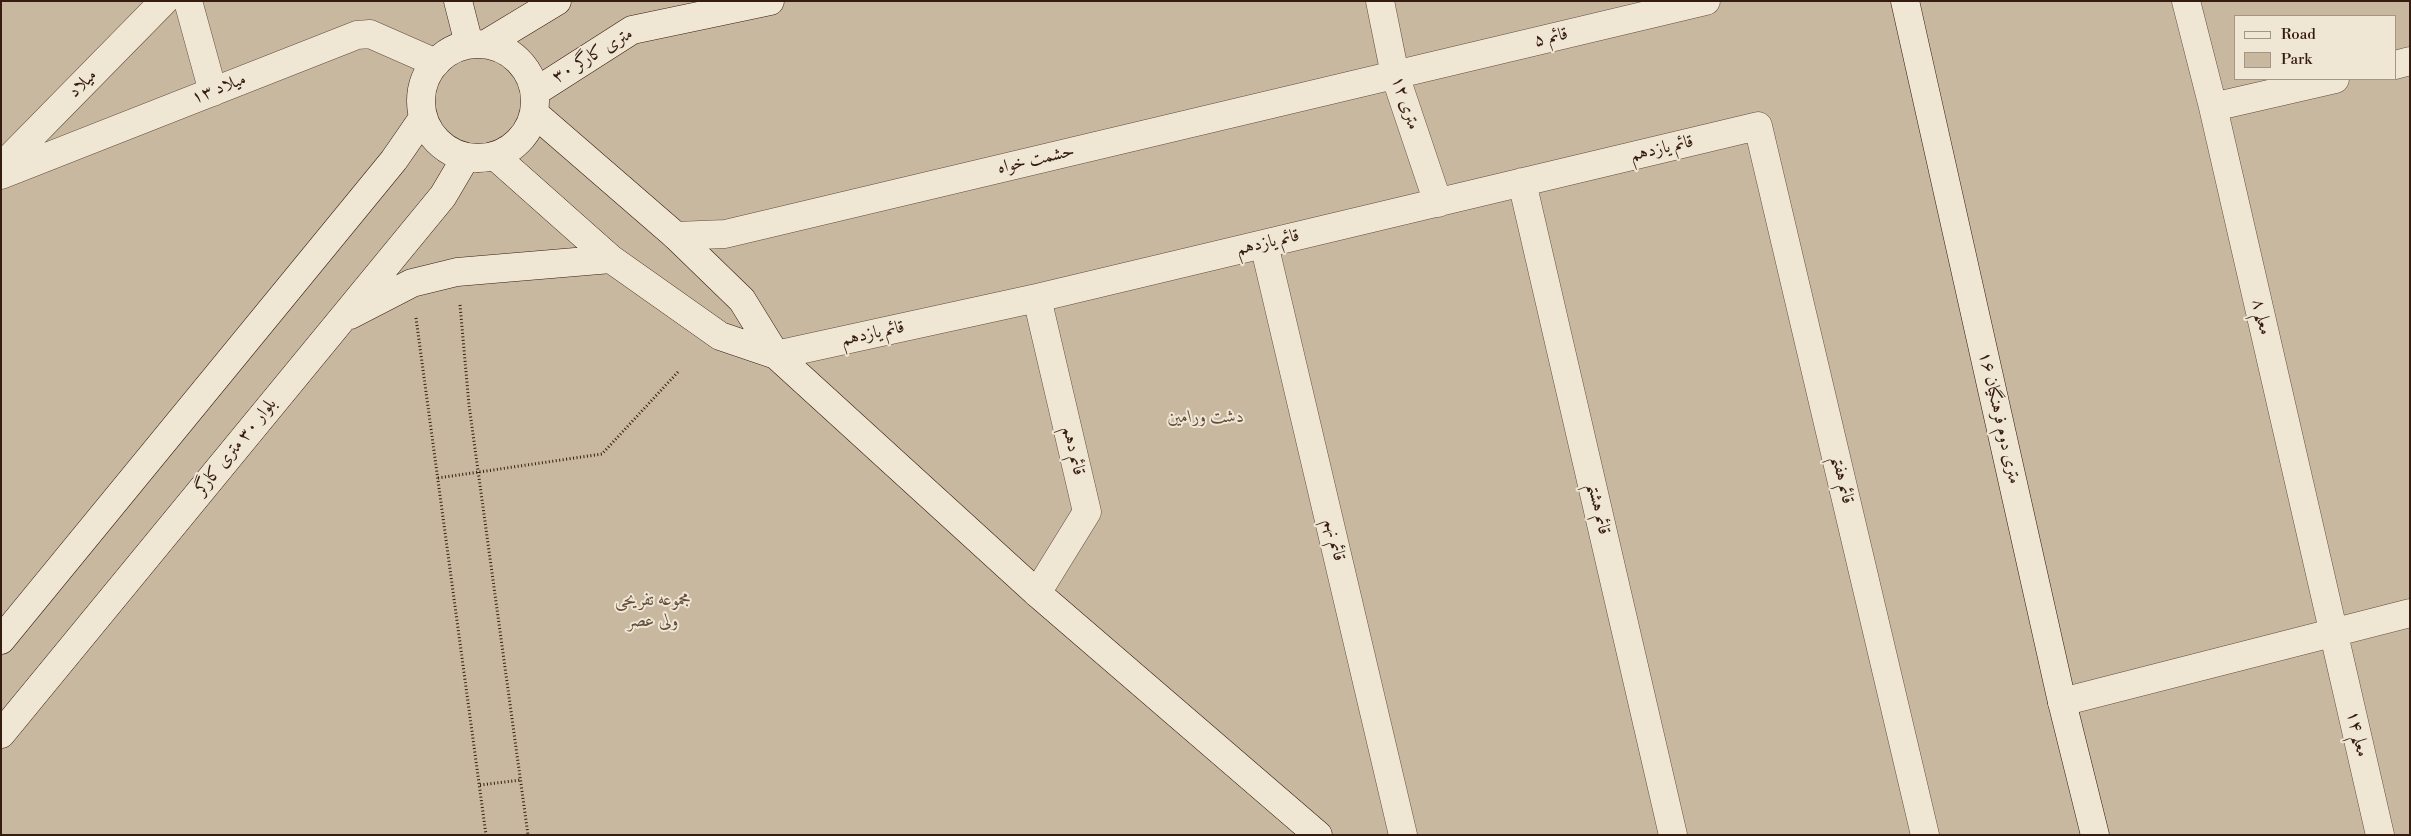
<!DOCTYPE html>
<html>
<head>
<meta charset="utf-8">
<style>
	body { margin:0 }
	#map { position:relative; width:2411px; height:836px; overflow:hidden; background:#e6d8bd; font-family:"Libre Bodoni",serif }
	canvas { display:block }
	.frame { position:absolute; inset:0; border:2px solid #361c10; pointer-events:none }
	.legend { position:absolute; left:2234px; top:15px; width:162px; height:65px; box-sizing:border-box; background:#efe6d4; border:1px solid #a59586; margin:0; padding:6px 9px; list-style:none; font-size:15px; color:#361c10 }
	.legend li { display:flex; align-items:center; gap:10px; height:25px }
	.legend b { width:25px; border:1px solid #a59586 }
</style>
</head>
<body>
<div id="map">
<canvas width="2411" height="836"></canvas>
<div class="frame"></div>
<ul class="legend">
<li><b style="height:6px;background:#efe6d4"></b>Road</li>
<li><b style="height:14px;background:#c8b8a0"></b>Park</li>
</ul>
</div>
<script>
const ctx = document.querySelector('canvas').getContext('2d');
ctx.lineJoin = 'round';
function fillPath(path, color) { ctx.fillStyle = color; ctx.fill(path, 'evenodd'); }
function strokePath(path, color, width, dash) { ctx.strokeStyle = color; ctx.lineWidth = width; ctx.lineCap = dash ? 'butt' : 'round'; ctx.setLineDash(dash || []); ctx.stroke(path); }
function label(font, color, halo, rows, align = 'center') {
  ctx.font = font + ' "Libre Bodoni",Amiri,serif'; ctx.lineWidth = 4; ctx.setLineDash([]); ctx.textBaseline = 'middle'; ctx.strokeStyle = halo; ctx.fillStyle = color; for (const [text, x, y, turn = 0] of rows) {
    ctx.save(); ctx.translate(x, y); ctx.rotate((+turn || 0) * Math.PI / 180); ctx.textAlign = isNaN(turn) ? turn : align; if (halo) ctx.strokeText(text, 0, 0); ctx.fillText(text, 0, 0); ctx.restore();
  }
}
fillPath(new Path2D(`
	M1,1h2409v834h-2409zM2235,16h160v63h-160z`), '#c8b8a0');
const street = new Path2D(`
	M188,1l25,91
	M1380,1l15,74 43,128
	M2186,1l27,106 167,728
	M2395,65l15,-4
	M2213,107l122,-28
	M1,167l163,-166
	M1,175l356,-140 13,-1 66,29
	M1522,182l151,653
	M676,236l49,-2 981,-233
	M1264,244l139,591
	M1037,298l50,214 -50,81
	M776,355l261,-57 721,-172 167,709
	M2062,702l348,-89`);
const secondary = new Path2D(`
	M458,1l11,43
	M1905,1l157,701 33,133
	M421 101a57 57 0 1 1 114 0a57 57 0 1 1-114 0Z
	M486,44l71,-43
	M535,92l97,-62 138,-29
	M534,113l142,123 66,64 34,55 261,238 281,242
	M495,156l116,103 109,77 56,19
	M350,315l62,-32 45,-11 154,-13
	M1,640l393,-480 29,-42
	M1,734l442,-538 23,-39`);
strokePath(street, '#624b3b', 29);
strokePath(secondary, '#361c10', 29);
strokePath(new Path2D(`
	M460,305l9,100 59,430
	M416,318l70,517
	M438,478l164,-24 76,-82
	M480,785l41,-5`), '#361c10', 3, [1, 2.5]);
strokePath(street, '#efe6d4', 28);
strokePath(secondary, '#efe6d4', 28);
label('18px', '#361c10', '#efe6d4', [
	["قائم ۵",1551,38,-13],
	["۳۰ متری کارگر",593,56,-31],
	["میلاد",83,84,-45],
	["میلاد ۱۳",219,89,-21],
	["۱۲ متری",1405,103,72],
	["قائم یازدهم",1662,149,-13],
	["حشمت خواه",1036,160,-13],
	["قائم یازدهم",1268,243,-13],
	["معلم ۸",2261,317,77],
	["قائم یازدهم",873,334,-12],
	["۱۶ متری دوم فرهنگیان",1999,418,77],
	["بلوار ۳۰ متری کارگر",236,447,-51],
	["قائم دهم",1073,451,77],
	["قائم هفتم",1842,480,77],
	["قائم هشتم",1598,509,77],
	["قائم نهم",1334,540,77],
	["معلم ۱۴",2357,734,77]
]);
label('italic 18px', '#624b3b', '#efe6d4', [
	["دشت ورامین",1206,418],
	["مجموعه تفریحی",653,601],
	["ولی عصر",653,622]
]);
</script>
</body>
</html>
